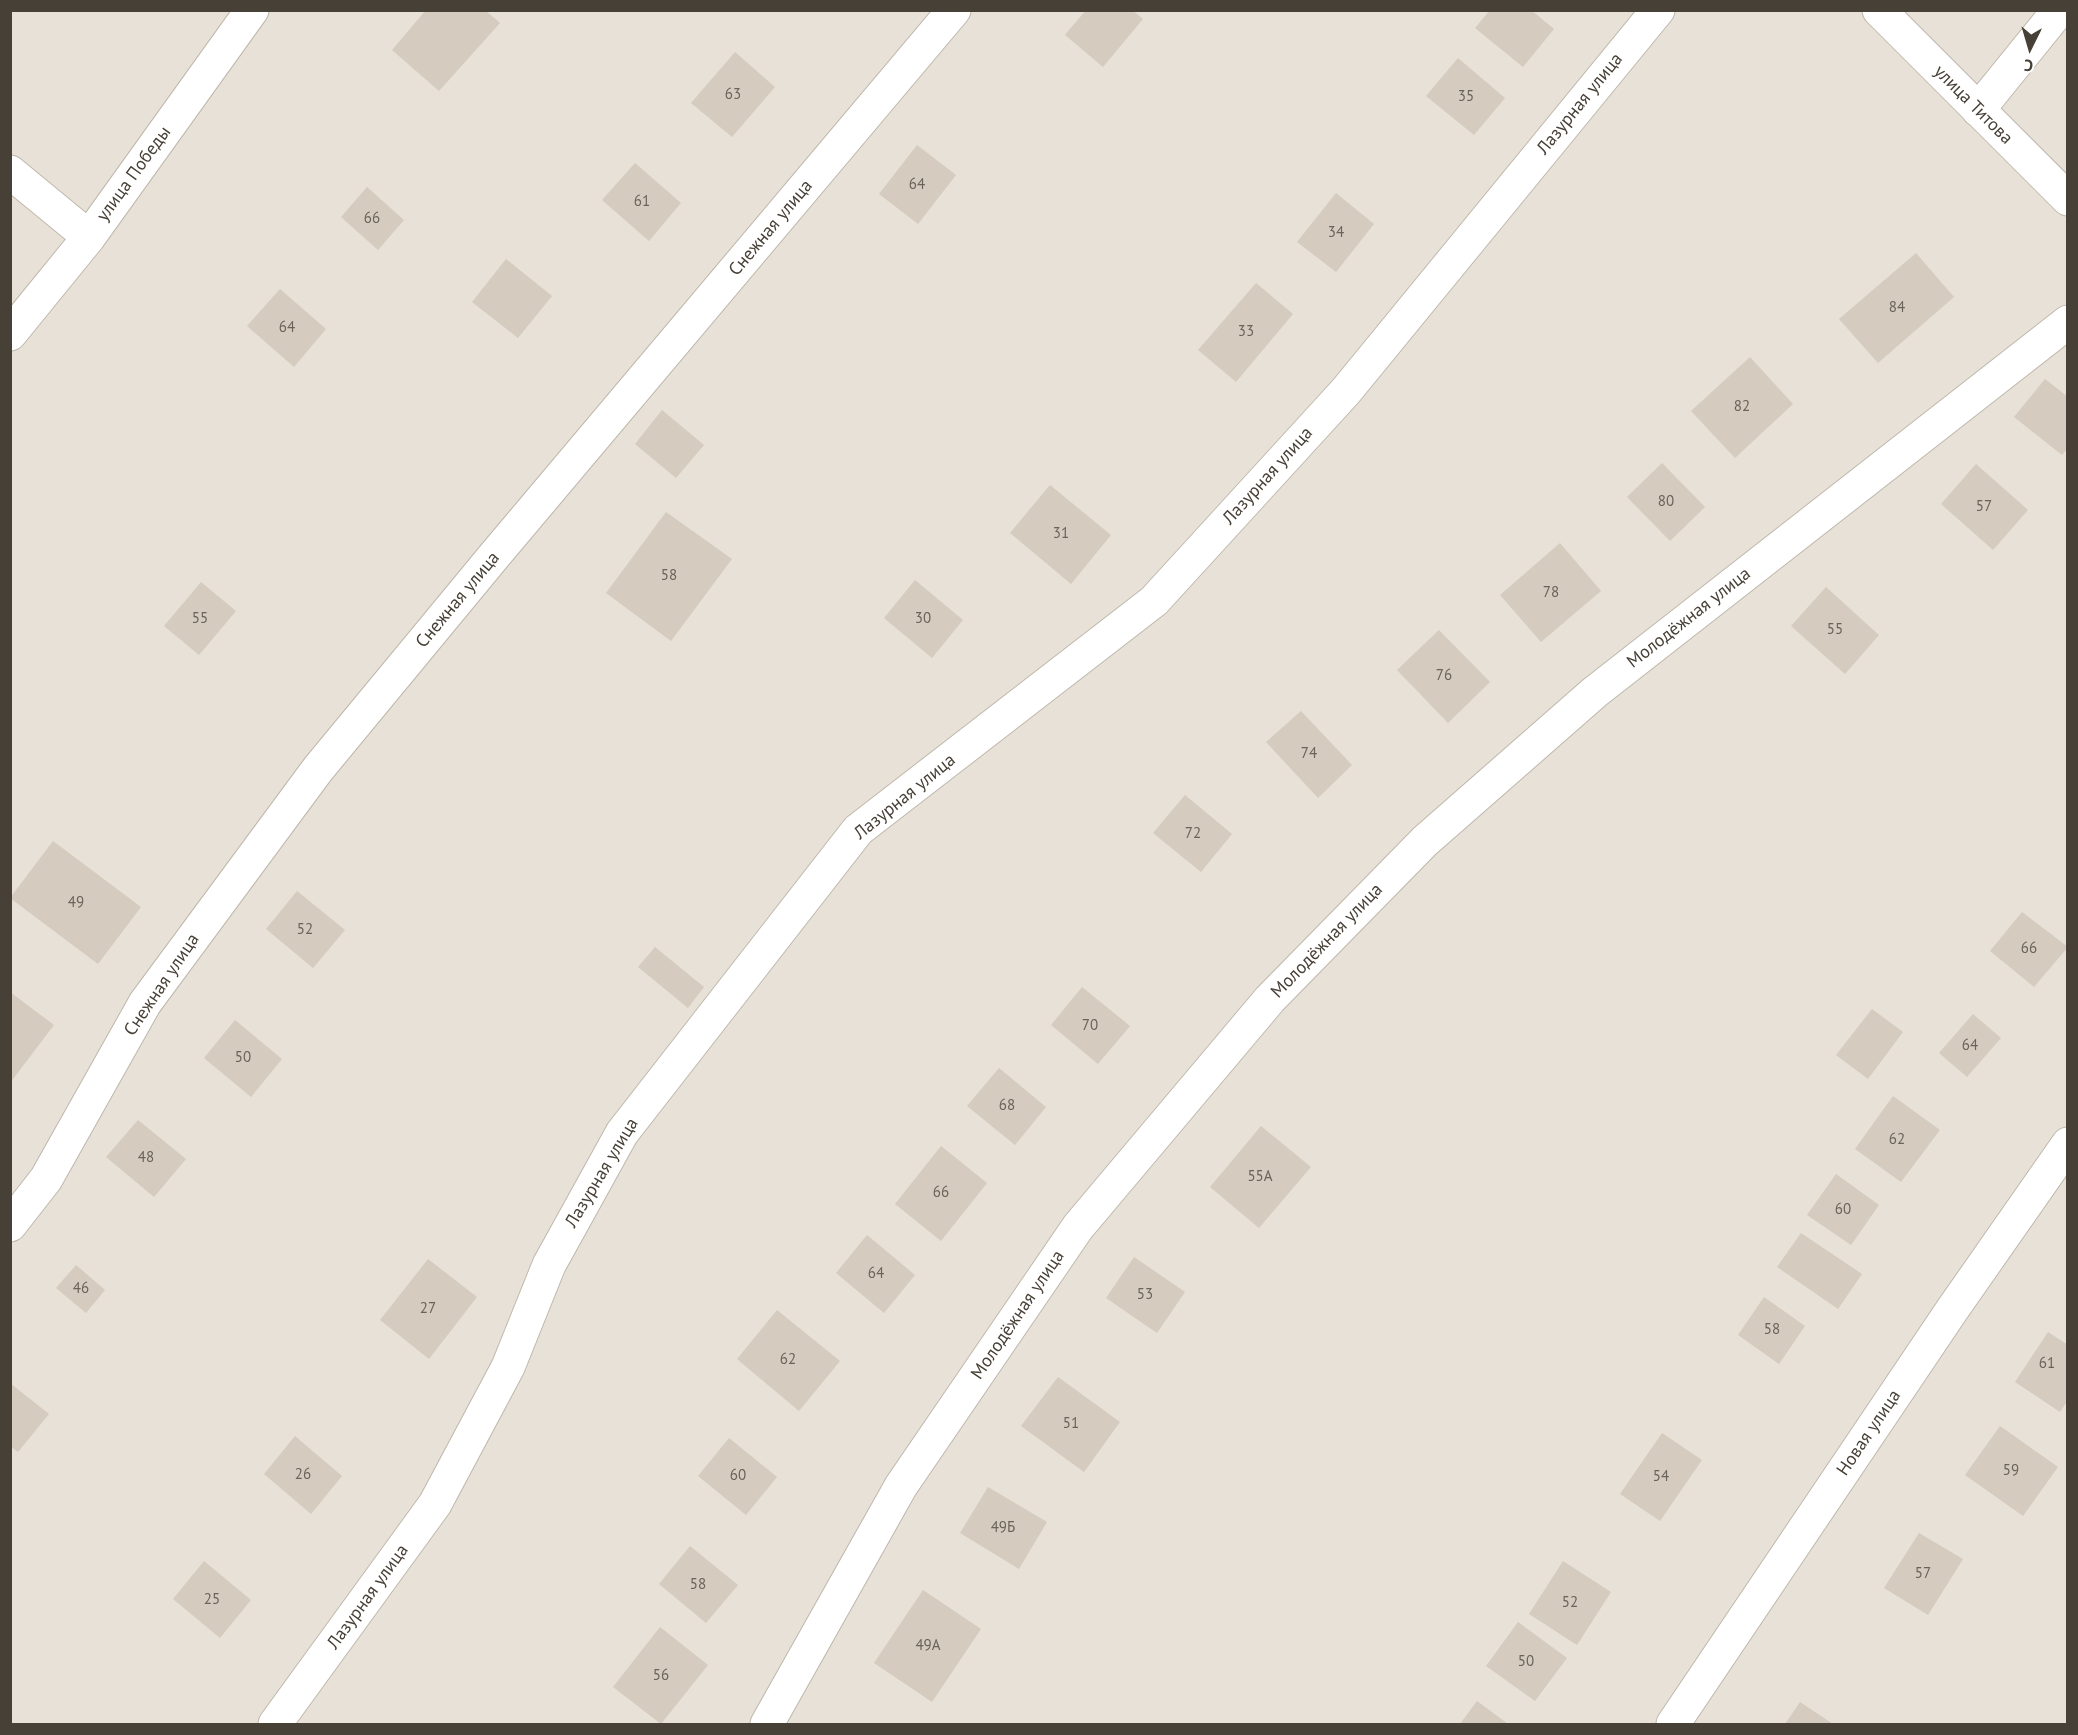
<!DOCTYPE html>
<html>
<head>
<meta charset="utf-8">
<style>
	body { margin:0 }
	#map { position:relative; width:2078px; height:1735px; overflow:hidden; background:#f4f0e9; font-family:"PT Sans",sans-serif }
	canvas { display:block }
	.frame { position:absolute; inset:0; border:12px solid #474037; pointer-events:none }
	.north { position:absolute; left:2000px; top:18px; width:60px; height:60px; -webkit-text-stroke:4px #fff; paint-order:stroke; rotate:185deg; font-size:16px; font-weight:700; line-height:24px; text-align:center; color:#474037 }
	.north::after { content:''; display:block; margin:auto; width:21px; height:27px; background:#474037; clip-path:polygon(50% 0,100% 100%,50% 72%,0 100%) }
</style>
</head>
<body>
<div id="map">
<canvas width="2078" height="1735"></canvas>
<div class="frame"></div>
<div class="north">С</div>
</div>
<script>
const ctx = document.querySelector('canvas').getContext('2d');
ctx.lineJoin = 'round';
function fillPath(path, color) { ctx.fillStyle = color; ctx.fill(path, 'evenodd'); }
function strokePath(path, color, width, dash) { ctx.strokeStyle = color; ctx.lineWidth = width; ctx.lineCap = dash ? 'butt' : 'round'; ctx.setLineDash(dash || []); ctx.stroke(path); }
function label(font, color, halo, rows, align = 'center') {
  ctx.font = font + ' "PT Sans",sans-serif'; ctx.lineWidth = 6; ctx.setLineDash([]); ctx.textBaseline = 'middle'; ctx.strokeStyle = halo; ctx.fillStyle = color; for (const [text, x, y, turn = 0] of rows) {
    ctx.save(); ctx.translate(x, y); ctx.rotate((+turn || 0) * Math.PI / 180); ctx.textAlign = isNaN(turn) ? turn : align; if (halo) ctx.strokeText(text, 0, 0); ctx.fillText(text, 0, 0); ctx.restore();
  }
}
fillPath(new Path2D(`
	M11,11h2056v1713h-2056z`), '#e7e1d7');
fillPath(new Path2D(`
	M426,10h59l15,13 -61,68 -47,-41z
	M1086,10h46l11,9 -40,48 -38,-32z
	M1490,10h41l23,19 -31,38 -48,-39z
	M735,52l40,35 -43,50 -41,-34z
	M1458,58l47,40 -31,37 -48,-39z
	M917,145l39,30 -38,49 -39,-30z
	M635,163l46,40 -32,38 -47,-41z
	M367,187l37,33 -26,30 -37,-33z
	M1336,193l38,31 -38,48 -39,-30z
	M1916,253l38,44 -76,66 -39,-44z
	M506,259l46,37 -34,42 -46,-36z
	M1256,283l37,31 -57,68 -38,-32z
	M280,289l46,40 -32,38 -47,-41z
	M1750,357l43,47 -58,54 -44,-47z
	M2045,379l23,18v51l-6,7 -48,-38z
	M662,410l42,35 -28,33 -41,-34z
	M1662,463l43,44 -35,34 -43,-44z
	M1976,464l52,46 -35,40 -52,-46z
	M1050,485l61,50 -40,49 -61,-51z
	M666,512l66,47 -61,82 -65,-48z
	M1560,543l41,48 -60,51 -41,-47z
	M915,580l48,40 -31,38 -48,-40z
	M201,582l35,29 -37,44 -35,-29z
	M1826,587l53,48 -34,39 -54,-48z
	M1439,630l51,52 -42,41 -51,-53z
	M1301,711l51,54 -34,33 -52,-56z
	M1185,795l47,39 -31,38 -48,-39z
	M53,841l88,66 -43,57 -88,-66z
	M297,891l48,39 -32,38 -47,-39z
	M2022,912l46,35 -34,40 -44,-36z
	M655,947l49,40 -16,21 -50,-41z
	M1082,987l48,39 -32,38 -47,-39z
	M10,992l44,33 -44,58z
	M1872,1009l31,23 -35,47 -32,-24z
	M1973,1014l28,24 -34,39 -28,-24z
	M235,1020l47,39 -31,38 -47,-39z
	M999,1068l47,39 -31,38 -48,-39z
	M1893,1096l47,34 -39,52 -46,-33z
	M138,1120l48,39 -32,38 -48,-40z
	M1261,1126l50,41 -52,61 -49,-41z
	M941,1146l46,37 -46,58 -46,-37z
	M1836,1174l43,31 -28,40 -44,-30z
	M1801,1233l61,41 -24,35 -61,-42z
	M867,1235l48,40 -31,38 -48,-40z
	M1134,1257l51,35 -28,41 -51,-35z
	M428,1259l49,38 -48,62 -49,-39z
	M76,1265l29,25 -19,23 -30,-25z
	M1764,1297l41,29 -26,38 -41,-29z
	M777,1310l63,51 -41,50 -62,-52z
	M2048,1332l20,13v55l-8,12 -45,-30z
	M1058,1377l62,45 -36,50 -63,-46z
	M10,1383l39,31 -31,38 -8,-6z
	M2000,1426l58,41 -35,49 -58,-41z
	M1662,1433l40,27 -42,61 -40,-27z
	M295,1436l47,40 -31,38 -47,-40z
	M729,1438l48,39 -31,38 -48,-39z
	M988,1487l59,35 -28,47 -59,-36z
	M1919,1533l44,26 -35,56 -44,-27z
	M690,1546l48,39 -32,38 -47,-39z
	M204,1561l47,39 -31,38 -47,-39z
	M1563,1561l48,31 -34,53 -48,-31z
	M923,1590l58,39 -49,73 -58,-39z
	M1518,1622l49,36 -32,43 -49,-35z
	M660,1627l48,38 -47,59 -48,-37z
	M1477,1701l31,23h-48z
	M1800,1702l33,22h-48z`), '#d5cbbe');
const minor = new Path2D(`
	M1879,10l189,189
	M1978,110l81,-100
	M10,172l79,65
	M10,334l79,-97 163,-227
	M10,1225l36,-46 99,-176 173,-234 176,-213 460,-546
	M275,1724l160,-220 73,-137 41,-102 73,-132 236,-303 296,-229 192,-210 312,-381
	M767,1724l134,-238 177,-259 192,-228 155,-158 170,-149 473,-370
	M1673,1724l279,-414 116,-166`);
strokePath(minor, '#bfb7ab', 35);
strokePath(minor, '#fff', 33);
label('15px', '#6a6359', null, [
	["63",733,95],
	["35",1466,97],
	["64",917,185],
	["61",642,202],
	["66",372,219],
	["34",1336,233],
	["84",1897,308],
	["64",287,328],
	["33",1246,332],
	["82",1742,407],
	["80",1666,502],
	["57",1984,507],
	["31",1061,534],
	["58",669,576],
	["78",1551,593],
	["55",200,619],
	["30",923,619],
	["55",1835,630],
	["76",1444,676],
	["74",1309,754],
	["72",1193,834],
	["49",76,903],
	["52",305,930],
	["66",2029,949],
	["70",1090,1026],
	["64",1970,1046],
	["50",243,1058],
	["68",1007,1106],
	["62",1897,1140],
	["48",146,1158],
	["55А",1260,1177],
	["66",941,1193],
	["60",1843,1210],
	["64",876,1274],
	["46",81,1289],
	["53",1145,1295],
	["27",428,1309],
	["58",1772,1330],
	["62",788,1360],
	["61",2047,1364],
	["51",1071,1424],
	["59",2011,1471],
	["26",303,1475],
	["60",738,1476],
	["54",1661,1477],
	["49Б",1003,1528],
	["57",1923,1574],
	["58",698,1585],
	["25",212,1600],
	["52",1570,1603],
	["49А",928,1646],
	["50",1526,1662],
	["56",661,1676]
]);
label('18px', '#474037', '#fff', [
	["Лазурная улица",1580,104,-51],
	["улица Титова",1973,105,45],
	["улица Победы",134,174,-54],
	["Снежная улица",771,228,-50],
	["Лазурная улица",1268,476,-48],
	["Снежная улица",458,600,-50],
	["Молодёжная улица",1689,618,-38],
	["Лазурная улица",905,797,-39],
	["Молодёжная улица",1327,941,-46],
	["Снежная улица",162,985,-56],
	["Лазурная улица",602,1173,-59],
	["Молодёжная улица",1018,1315,-56],
	["Новая улица",1869,1433,-56],
	["Лазурная улица",368,1597,-54]
]);
</script>
</body>
</html>
